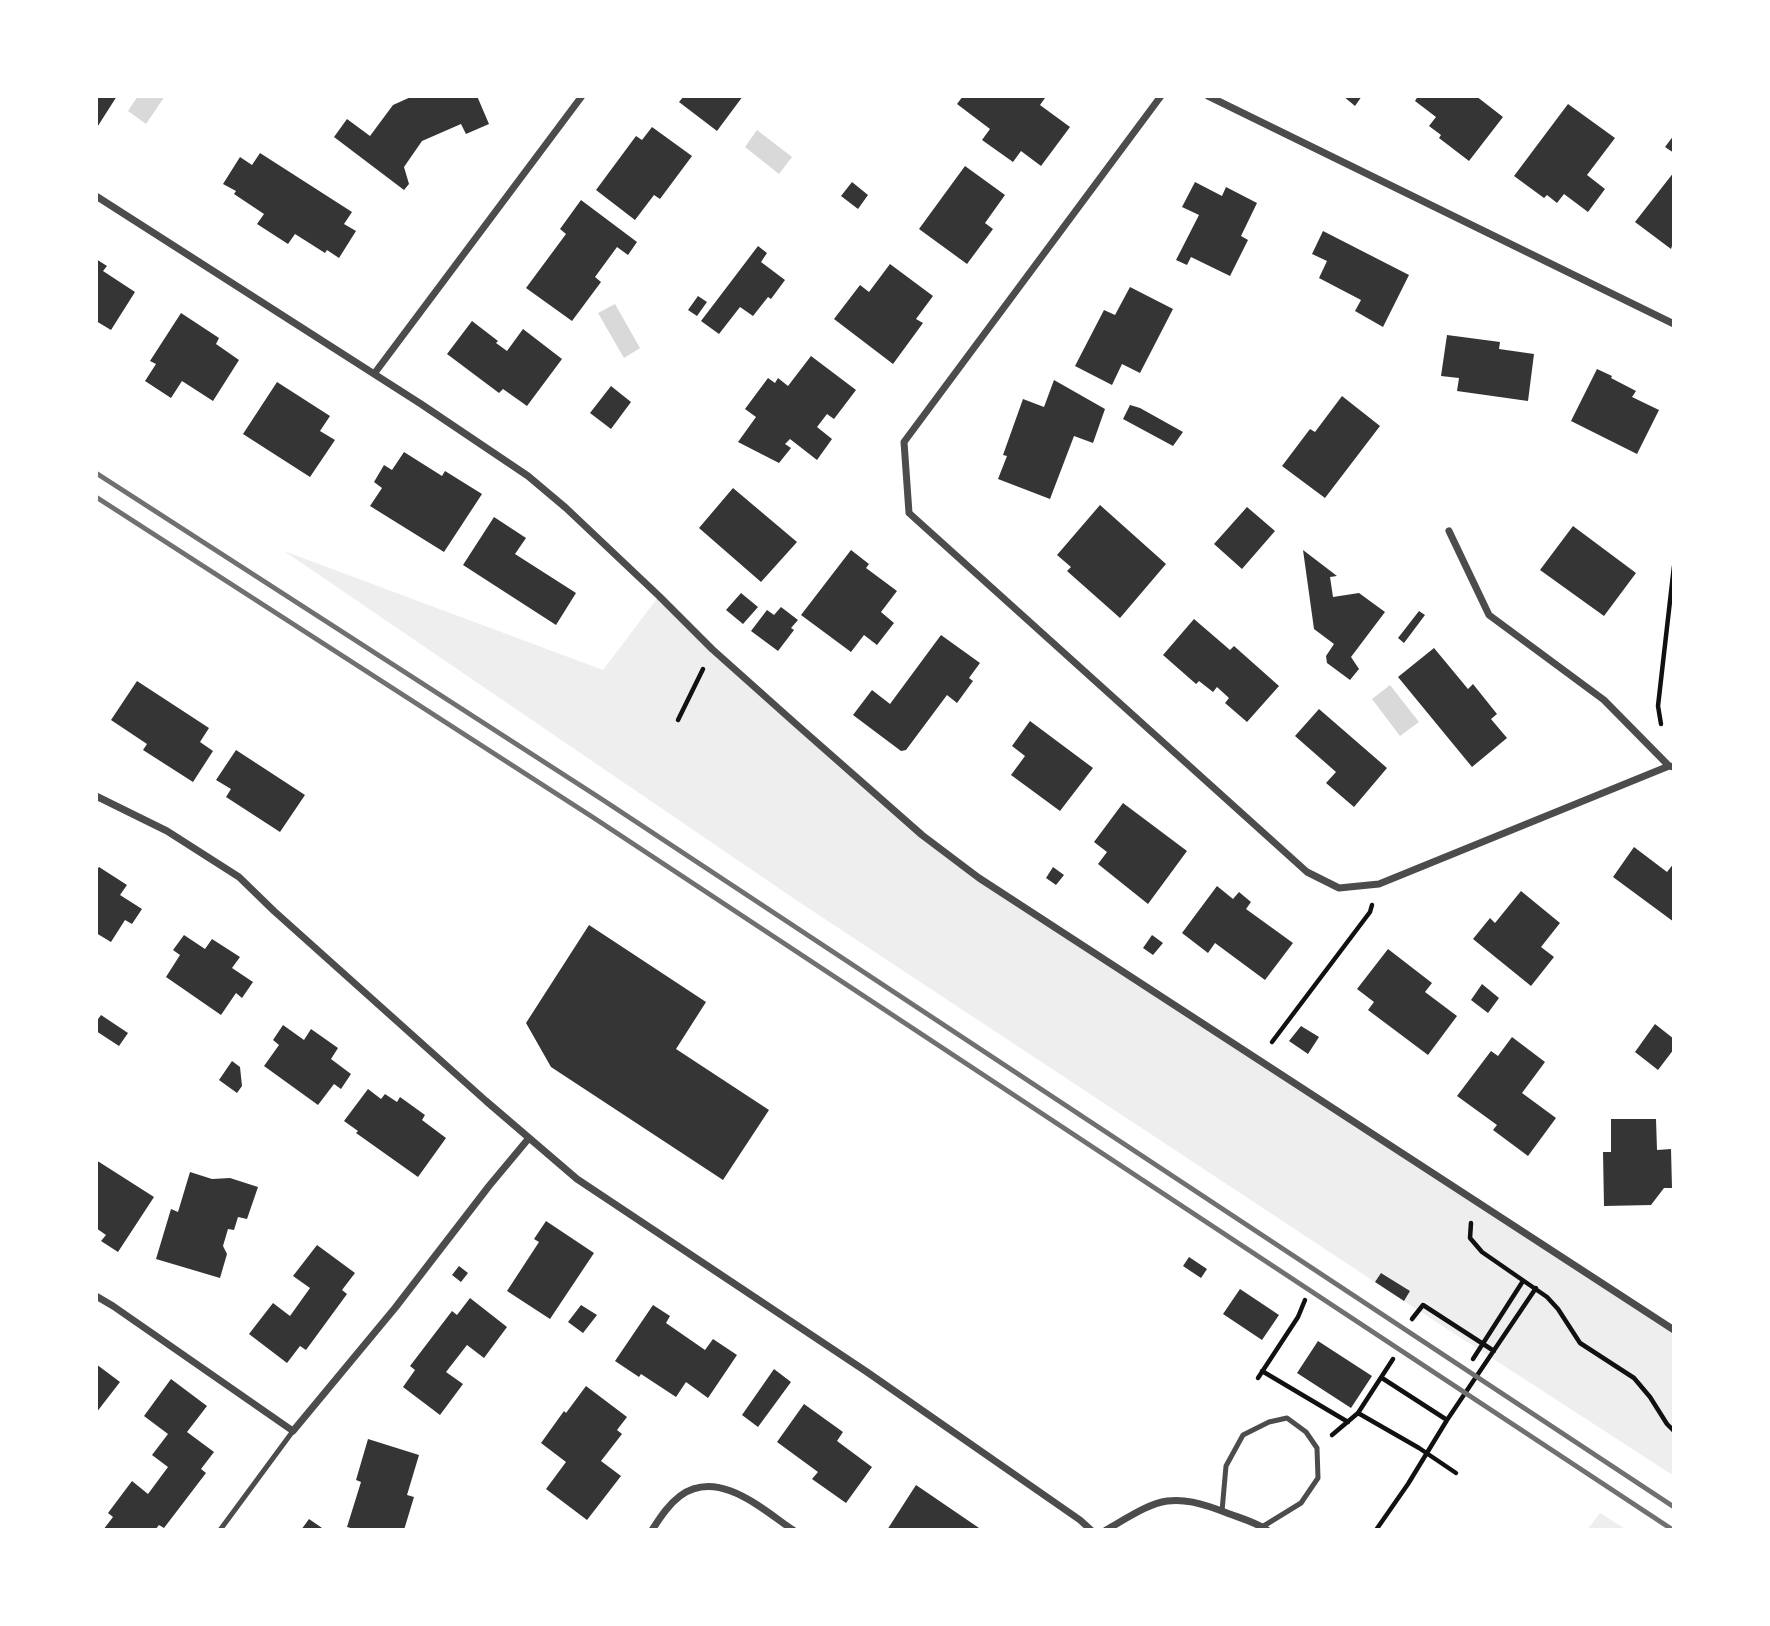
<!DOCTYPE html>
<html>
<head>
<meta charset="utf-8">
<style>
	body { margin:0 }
	#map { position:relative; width:1770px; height:1626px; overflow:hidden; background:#fff; font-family:Karla,sans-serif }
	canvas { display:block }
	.frame { position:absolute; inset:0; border:98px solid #fff; pointer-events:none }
</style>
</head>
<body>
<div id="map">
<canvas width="1770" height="1626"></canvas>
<div class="frame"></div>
</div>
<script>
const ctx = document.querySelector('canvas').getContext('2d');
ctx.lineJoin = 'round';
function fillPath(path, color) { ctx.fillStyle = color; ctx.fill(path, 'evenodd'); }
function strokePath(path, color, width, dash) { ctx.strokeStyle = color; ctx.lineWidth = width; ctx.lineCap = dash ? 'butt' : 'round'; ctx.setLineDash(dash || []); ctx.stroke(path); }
fillPath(new Path2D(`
	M284,551l319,119 56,-74 263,239 337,225 415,270v146l-270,-175 6,-10 -28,-18 -7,9 -576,-380z
	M1600,1513l27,17h-40z`), '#eee');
fillPath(new Path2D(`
	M138,96h27l-19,28 -18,-13z
	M757,130l35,27 -13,17 -34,-27z
	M615,304l25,44 -16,10 -26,-45z
	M1390,685l29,37 -19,14 -28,-37z`), '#d9d9d9');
fillPath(new Path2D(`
	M96,96h21l-21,33z
	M413,96h64l12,28 -23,10 -5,-10 -39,17 -18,26 5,17 -5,6 -70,-53 13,-18 23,17 23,-31z
	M684,96h59l-26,35 -38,-29z
	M963,96h80l2,2 -5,7 30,22 -29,39 -20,-15 -8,11 -31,-22 8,-11 -33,-25z
	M1343,96h19l-7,10z
	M1418,96h58l27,21 -34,44 -30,-23 2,-3 -12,-9 7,-9 -21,-16z
	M1568,104l47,34 -28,37 18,14 -17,23 -24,-18 -7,9 -10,-8 -3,3 -30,-22z
	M652,127l40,29 -32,43 -6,-4 -19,25 -39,-30 40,-54 6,4z
	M1674,135v18l-9,-6z
	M260,153l92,59 -8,12 12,7 -17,27 -12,-8 -2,3 -30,-19 -7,10 -31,-20 7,-10 -30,-20 2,-3 -13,-7 17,-27 12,8z
	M965,166l40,29 -20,28 8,6 -26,35 -48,-35z
	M1674,172v75l-2,-1 -1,3 -36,-27z
	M852,182l16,13 -10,14 -17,-13z
	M1195,182l27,14 4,-9 31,16 -16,33 7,4 -18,36 -39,-19 -4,8 -11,-5 23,-45 -17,-8z
	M581,200l56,42 -9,13 -11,-8 -22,30 6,5 -29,39 -46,-33 40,-54 -6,-5z
	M1323,231l86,44 -26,52 -28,-16 6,-11 -42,-22 8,-17 -15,-7z
	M758,246l9,7 -6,9 24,18 -14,19 -3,-2 -15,19 -13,-9 -21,27 -18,-13z
	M96,259l11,7 -4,5 32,21 -24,38 -15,-9z
	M890,264l43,32 -17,23 7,4 -30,41 -59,-45 26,-34 9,7z
	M1130,287l43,22 -33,64 -18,-9 -10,21 -37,-19 29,-56 11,5z
	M698,296l9,6 -10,14 -9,-6z
	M181,313l38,25 -3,6 23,16 -26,41 -31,-20 -11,17 -26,-17 11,-17 -6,-3z
	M472,321l26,20 -2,2 11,8 16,-22 39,30 -35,47 -24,-17 -4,4 -52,-39z
	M1447,335l53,7 -1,7 35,5 -6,47 -71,-10 2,-13 -18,-2z
	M811,356l45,34 -22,29 -7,-5 -10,13 15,12 -15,21 -27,-21 -5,5 6,4 -12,15 -41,-21 18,-25 -11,-8 23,-31 7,5 3,-5 10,8z
	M1597,369l15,7 -1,2 25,13 -4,6 27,13 -22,44 -66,-33z
	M1054,380l51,29 -12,34 -19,-7 -24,63 -52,-20 9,-23 -4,-1 20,-56 21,8z
	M277,382l53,34 -10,15 15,9 -25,37 -67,-43z
	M611,386l20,16 -20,27 -21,-16z
	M1342,396l38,30 -55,72 -43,-32 28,-37 5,3z
	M1130,405l10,3 43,24 -10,14 -50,-27z
	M404,452l38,24 3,-5 37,23 -38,58 -74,-46 12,-18 -8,-6 10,-17 8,5z
	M733,488l64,54 -36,40 -62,-54z
	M1100,505l66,59 -46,54 -53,-47 4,-4 -14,-12z
	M1247,507l28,24 -33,38 -28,-25z
	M494,517l32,21 -11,16 61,39 -20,32 -93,-60z
	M1573,526l63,47 -32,43 -64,-46z
	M851,550l18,14 -3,4 31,23 -16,21 13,11 -17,22 -13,-10 -13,17 -50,-37z
	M1303,550l34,26 -7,1 3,20 26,-4 26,19 -34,45 8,12 -9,11 -23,-17 -1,-7 8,-12 -20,-15z
	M741,593l17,14 -15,17 -17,-14z
	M781,607l17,13 -7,8 3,2 -16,21 -27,-20 16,-21 7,5z
	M1419,611l6,4 -21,28 -6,-5z
	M1194,619l36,31 4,-4 45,40 -32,36 -22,-19 4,-5 -12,-11 -4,5 -14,-11 -3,3 -33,-29z
	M941,635l39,28 -11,15 4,3 -16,22 -10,-8 -41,55 -5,1 -48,-36 19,-25 18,14z
	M1434,648l34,41 5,-5 24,30 -6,5 16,19 -35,29 -74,-90z
	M137,681l72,47 -9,14 13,9 -20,31 -50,-32 4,-6 -36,-24z
	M1319,709l68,59 -33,39 -28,-24 10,-11 -41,-36z
	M1030,721l63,47 -33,43 -49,-36 14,-19 -13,-10z
	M236,750l69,45 -25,37 -54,-35 5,-8 -15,-9z
	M1123,803l64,48 -39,53 -50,-40 9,-12 -13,-10z
	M1634,847l33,25 7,-9v59l-61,-45z
	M99,867l28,18 -7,10 22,14 -10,15 -7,-4 -14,22 -15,-9v-62z
	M1053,867l11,8 -8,10 -10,-7z
	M1217,886l16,13 6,-7 12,10 -5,7 47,34 -28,37 -50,-37 -7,10 -26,-20z
	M1521,891l39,32 -19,24 13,10 -23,29 -58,-47 17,-21 5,5z
	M589,925l117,77 -30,47 93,61 -46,70 -172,-113 -25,-44z
	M184,935l21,14 7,-10 28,18 -8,11 21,14 -11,16 -6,-5 -15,22 -55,-38 14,-22 -7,-5z
	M1152,935l11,8 -10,12 -10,-7z
	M1388,949l44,34 -7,9 32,24 -29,39 -60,-45 6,-8 -17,-13z
	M1482,984l17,14 -11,15 -17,-13z
	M101,1015l27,18 -9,13 -23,-15v-9z
	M1655,1024l19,15v10l-16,21 -23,-18z
	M283,1025l21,15 7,-11 27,19 -7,11 20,15 -10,15 -7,-5 -16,21 -54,-39 15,-21 -6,-5z
	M1301,1026l18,11 -11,17 -19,-13z
	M1512,1037l33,25 -23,31 34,25 -28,38 -35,-26 4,-5 -40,-29 34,-45 7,5z
	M232,1061l8,6 2,19 -5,7 -18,-13z
	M368,1089l13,10 4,-5 12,8 3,-5 25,18 -3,5 24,18 -28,39 -62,-44 2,-2 -14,-10z
	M1611,1119h45l1,31 14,-1 1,39h-8l-13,17 -47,1 -1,-54h8z
	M96,1160l58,37 -36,55 -17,-11 5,-6 -10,-7z
	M190,1172l22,7 18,-1 28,9 -11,32 -9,-2 -4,13 -6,-1 -5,17 4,8 -7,24 -64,-19 15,-50 7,3z
	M546,1221l48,32 -44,66 -43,-28 32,-49 -5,-3z
	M317,1245l38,28 -13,17 5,4 -41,56 -6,-4 -13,17 -38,-29 24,-31 17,13 20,-28 -17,-12z
	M1189,1257l18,12 -6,9 -18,-12z
	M459,1266l9,7 -7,9 -9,-7z
	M1381,1273l29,18 -6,10 -29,-19z
	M1240,1289l39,26 -17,25 -39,-26z
	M470,1298l37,29 -23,31 -17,-13 -21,27 17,12 -23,31 -37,-28 12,-17 -5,-4 42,-55 5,4z
	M581,1305l16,10 -14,18 -15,-11z
	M653,1305l17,11 -4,7 39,27 8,-11 24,16 -29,43 -22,-16 -10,15 -35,-23 -2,3 -24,-16z
	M1318,1341l54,35 -21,32 -54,-35z
	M96,1364l24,18 -24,31z
	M774,1369l17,13 -33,45 -16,-12z
	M171,1379l36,27 -20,26 27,20 -13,17 5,4 -42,55 -5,-3 -4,5h-52l10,-13 -5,-4 24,-32 16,13 20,-27 -16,-12 16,-21 -24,-18z
	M586,1386l41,31 -10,13 5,4 -21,27 20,15 -34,44 -41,-31 20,-27 -25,-19 23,-32 2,2z
	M804,1404l39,28 -6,9 35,26 -26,36 -34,-24 6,-7 -41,-30z
	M368,1439l51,16 -12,40 7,2 -10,33h-46l-11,-3 14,-45 -5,-2z
	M916,1485l66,45h-95z
	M309,1519l16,11h-24z`), '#353535');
strokePath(new Path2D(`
	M678,720l25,-51
	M1661,724l-3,-18 16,-140
	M1272,1042l98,-130 2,-7
	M1471,1223l-1,15 12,14 65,45 11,12 22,34 54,35 16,19 17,27 7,7
	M1412,1319l11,-14 71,46
	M1473,1359l50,-78
	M1262,1371l86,51
	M1258,1378l40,-61 7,-17
	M1382,1378l65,42
	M1358,1413l35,-54
	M1332,1435l26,-22 61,35 37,25
	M1376,1530l32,-46 39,-64 89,-132`), '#111', 4.5);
strokePath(new Path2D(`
	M1222,1511l4,-45 17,-31 26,-13 18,-4 19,14 11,16 1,30 -17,25 -39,24
	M220,1530l73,-99`), '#4c4c4c', 5);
strokePath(new Path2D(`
	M1161,96l-257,346 5,71 398,359 32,16 40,-4 290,-118 5,1
	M1208,96l466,228
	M96,196l325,208 107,72 38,32 93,88 53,53 84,75 126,111 57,43 695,452
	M374,374l208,-278
	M1449,531l40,84 115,85 65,66
	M96,796l71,35 72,46 35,34 212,190 91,78 290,193 213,148 11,10
	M96,1296l17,10 180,125 102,-123 94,-122 40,-48
	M652,1530c8,-12 16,-25 28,-34 38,-28 82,13 113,34
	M1106,1530c52,-30 62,-40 121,-17 13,5 28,9 40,17`), '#4c4c4c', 7);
strokePath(new Path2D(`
	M96,473l507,327 1071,707
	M96,497l498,321 1079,712`), '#707070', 5);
</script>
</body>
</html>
